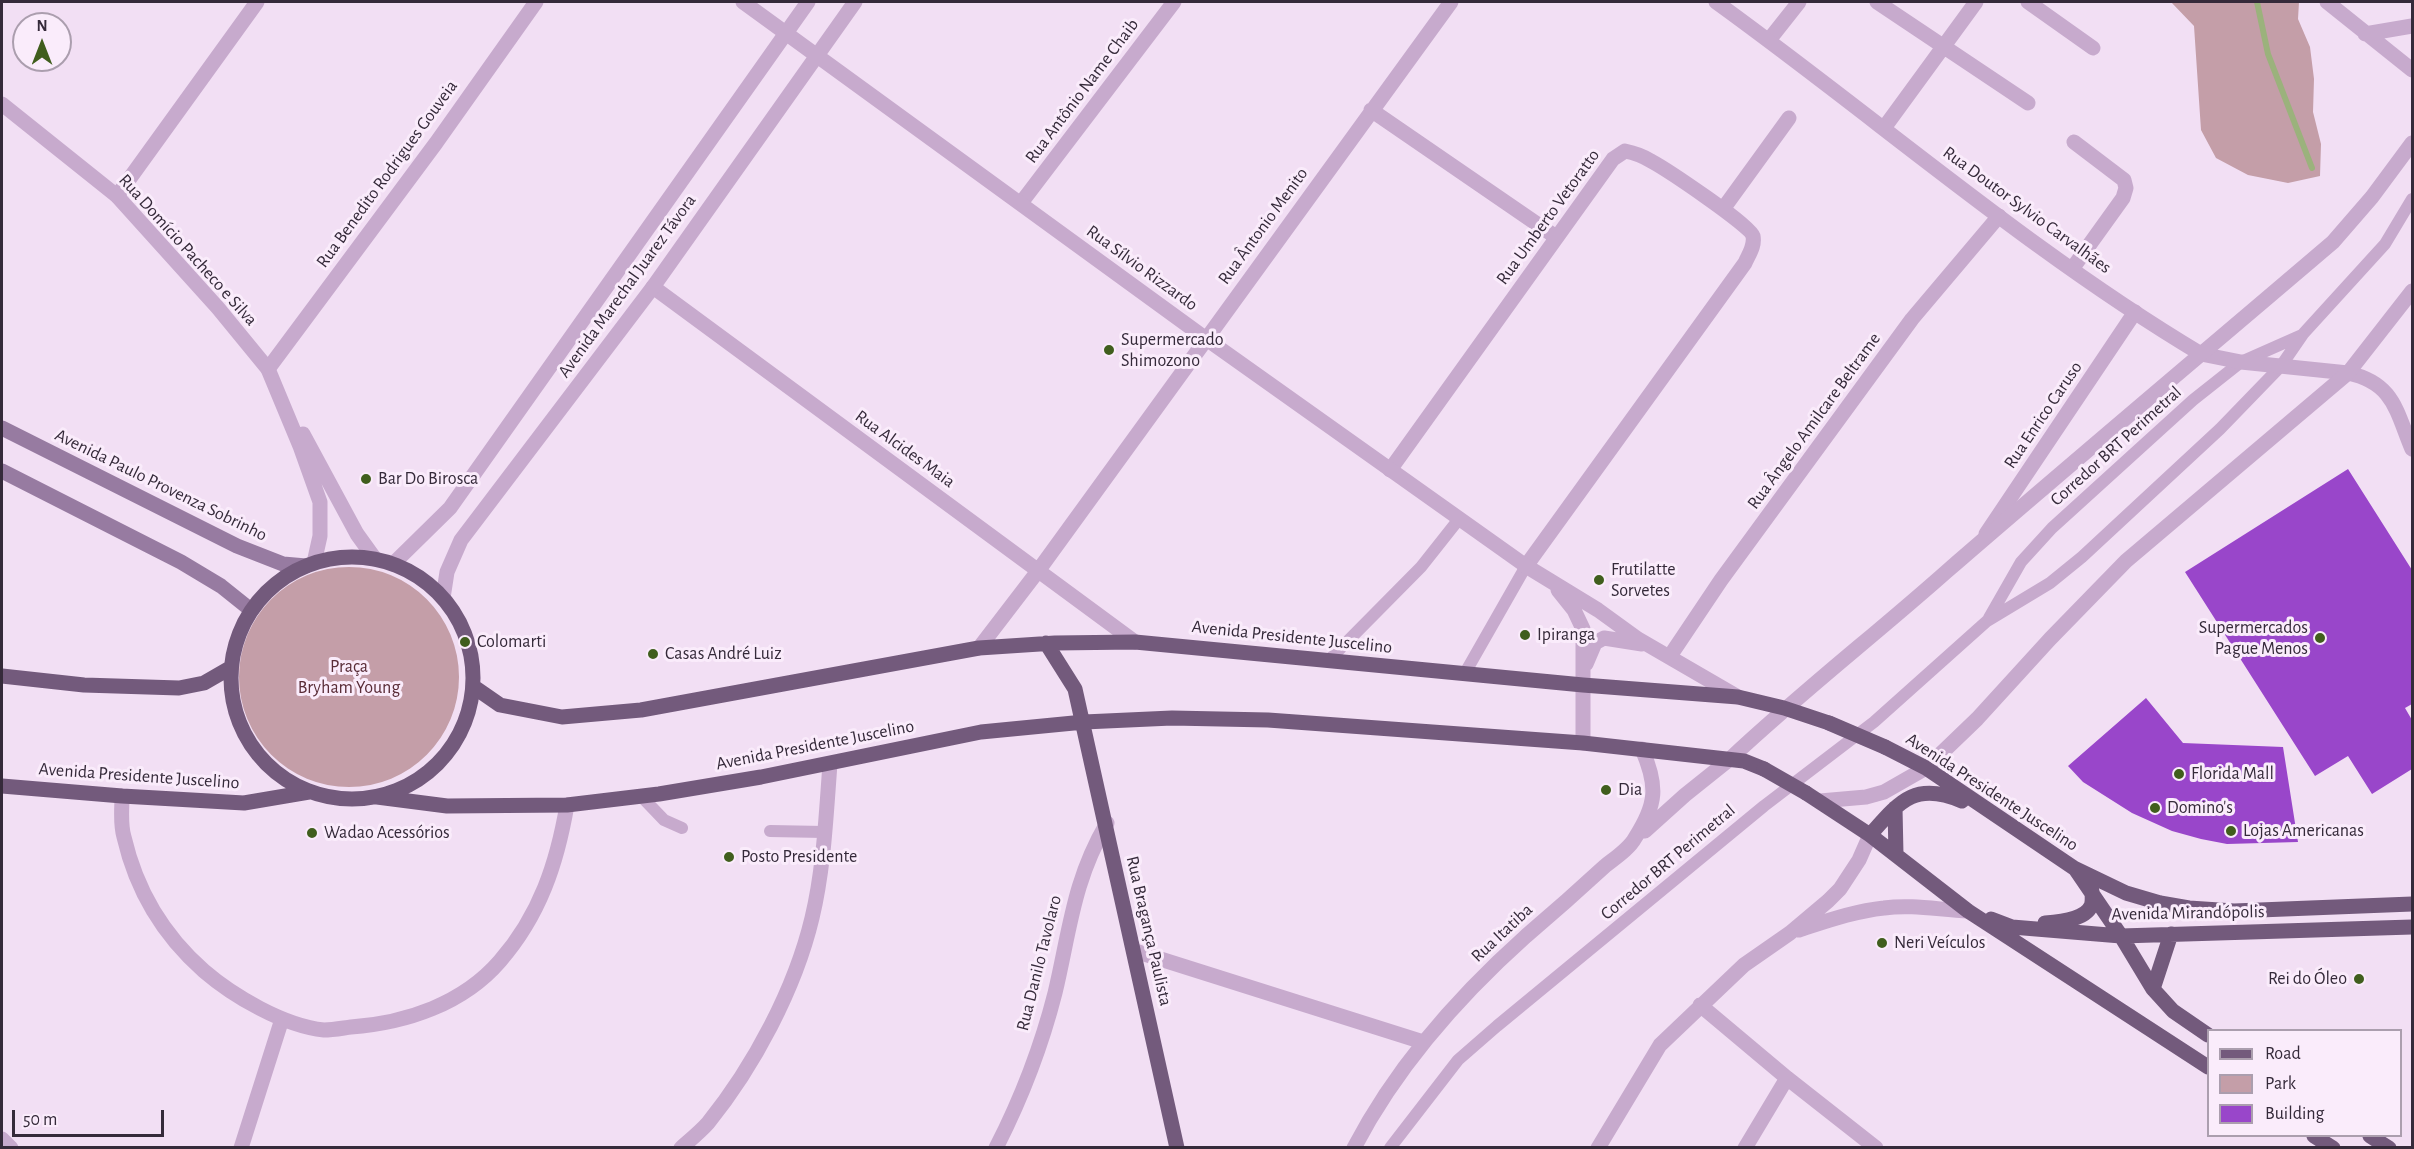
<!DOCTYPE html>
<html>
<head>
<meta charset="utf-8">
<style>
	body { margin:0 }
	#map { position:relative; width:2414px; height:1149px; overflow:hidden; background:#f2dff4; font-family:"Alegreya Sans",sans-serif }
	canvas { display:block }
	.frame { position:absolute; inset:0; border:3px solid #352a3a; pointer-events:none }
	.legend { position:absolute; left:2207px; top:1029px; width:195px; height:108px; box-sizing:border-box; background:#faecfb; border:2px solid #ab9eae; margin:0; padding:8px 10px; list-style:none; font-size:18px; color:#352a3a }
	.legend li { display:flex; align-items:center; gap:12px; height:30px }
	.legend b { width:30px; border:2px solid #ab9eae }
	.north { position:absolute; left:12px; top:12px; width:60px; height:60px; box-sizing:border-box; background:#faecfb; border:2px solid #ab9eae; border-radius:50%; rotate:0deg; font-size:16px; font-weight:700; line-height:24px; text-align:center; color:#352a3a }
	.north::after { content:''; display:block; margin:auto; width:21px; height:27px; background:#405e1d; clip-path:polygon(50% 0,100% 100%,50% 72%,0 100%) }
	.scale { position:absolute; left:12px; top:1110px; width:152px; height:27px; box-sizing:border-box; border:3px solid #352a3a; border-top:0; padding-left:8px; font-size:18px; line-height:21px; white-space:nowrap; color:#352a3a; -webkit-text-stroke:4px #faecfb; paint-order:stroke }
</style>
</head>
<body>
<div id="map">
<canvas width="2414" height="1149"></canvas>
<div class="frame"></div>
<ul class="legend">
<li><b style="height:8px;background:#735a7c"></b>Road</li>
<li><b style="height:16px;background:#c49ea8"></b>Park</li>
<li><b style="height:16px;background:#9946ca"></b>Building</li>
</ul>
<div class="north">N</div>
<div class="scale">50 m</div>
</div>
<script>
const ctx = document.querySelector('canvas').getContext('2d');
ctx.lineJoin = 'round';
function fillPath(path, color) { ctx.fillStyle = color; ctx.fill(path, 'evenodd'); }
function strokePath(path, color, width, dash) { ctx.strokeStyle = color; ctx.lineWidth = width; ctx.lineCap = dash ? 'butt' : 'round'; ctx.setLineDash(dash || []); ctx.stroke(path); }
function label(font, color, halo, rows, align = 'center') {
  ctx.font = font + ' "Alegreya Sans",sans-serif'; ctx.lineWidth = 6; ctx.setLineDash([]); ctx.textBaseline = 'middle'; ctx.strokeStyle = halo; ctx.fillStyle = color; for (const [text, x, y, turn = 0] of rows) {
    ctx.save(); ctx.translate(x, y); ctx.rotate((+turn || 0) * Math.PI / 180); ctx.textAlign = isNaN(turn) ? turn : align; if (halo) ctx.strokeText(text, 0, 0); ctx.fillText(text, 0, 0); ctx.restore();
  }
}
fillPath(new Path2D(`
	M2171,2h128l-1,17 12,28 4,32 -1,33 8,32 -1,32 -32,7 -40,-8 -32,-17 -15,-28 -7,-104z
	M239 677a110 110 0 1 1 220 0a110 110 0 1 1-220 0Z`), '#c49ea8');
strokePath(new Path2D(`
	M2257,2l11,52 44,114`), '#9bb27c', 6);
fillPath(new Path2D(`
	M2348,469l64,101v134l-7,4 7,12v49l-40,25 -24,-38 -33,20 -130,-204z
	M2146,698l37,45 100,4 15,95 -71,2 -26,-5 -29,-8 -40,-18 -49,-31 -15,-16z`), '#9946ca');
strokePath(new Path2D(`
	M1989,618l32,-56 31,-34 141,-128 48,-38 61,-27
	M1329,660l92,-93 38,-48
	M1465,673l61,-107
	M641,796l23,24 18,8
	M770,831l54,1
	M1390,1148l68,-88 39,-34 267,-220 110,-84 113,-101 63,-38 32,-26 138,-128 61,-63 22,-32 82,-90 27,-45`), '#c7aacd', 12);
strokePath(new Path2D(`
	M1877,2l151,101
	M2028,2l65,46
	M2327,2l85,68
	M2365,34l47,-8
	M1769,40l30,-38
	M1371,110l185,127
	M1884,128l92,-126
	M117,196l140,-194
	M1021,203l153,-201
	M1723,209l66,-91
	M2072,269l51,-71 3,-10 -2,-8 -50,-38
	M653,287l482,355
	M2201,354l40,8 107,11c46,10 48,38 64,76
	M268,369l168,-226 100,-141
	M1390,470l223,-311 12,-8c10,2 18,5 26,10 15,8 99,64 102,75 2,10 -4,18 -8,27l-219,303
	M1986,534l149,-222
	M979,648l59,-77 413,-569
	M1670,656l51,-76 191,-261 87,-103
	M122,796c0,13 -2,28 2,41 12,52 39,98 80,134 29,25 80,55 120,59 9,0 19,-2 27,-3 55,-4 112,-23 149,-66 40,-46 57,-98 67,-156
	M1645,831l40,-36 45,-36
	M1799,930c28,-9 56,-19 85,-22 28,-4 56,2 84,3
	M1135,951l288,91
	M1700,1005l87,73 89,70
	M2,1139l9,9
	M241,1148l41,-129
	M681,1148c9,-8 19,-16 27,-25 46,-57 87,-134 104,-205 12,-50 14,-103 18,-154
	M996,1148c24,-47 46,-104 59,-155 15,-63 18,-112 52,-170
	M1354,1148c42,-81 105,-152 172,-212 27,-23 53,-46 79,-70 10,-8 24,-17 30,-28 22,-34 23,-52 7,-89
	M1598,1148l62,-103 84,-80 46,-32 38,-32 12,-12 19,-29 11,-25
	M1745,1148l42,-70`), '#c7aacd', 15);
strokePath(new Path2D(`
	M743,2l462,336 321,228 72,44 40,29 100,58
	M1716,2c162,117 314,250 485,352
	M2,104l115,92 101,112 50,61 32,77 20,56v34l-6,27
	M303,434l54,100 18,25
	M393,564l57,-56 358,-506
	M1558,590l16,20 9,19v114
	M443,598l4,-26 14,-32 192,-253 202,-285
	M1586,664l9,-21 9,-5 38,6
	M1730,759c69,-65 145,-124 216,-187 128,-111 258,-220 387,-330l39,-45 40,-54
	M1820,801l46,-4 18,-5 42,-24 51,-49 73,-80 76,-78 222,-188 64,-82`), '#c7aacd', 15);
strokePath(new Path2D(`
	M2,428l235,118 46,18 23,2
	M2,471l179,91 40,24 30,24`), '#977ba1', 15);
strokePath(new Path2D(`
	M231 678a121 121 0 1 1 242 0a121 121 0 1 1-242 0Z
	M1046,643l29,46 102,459
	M2,676l82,9 95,3 25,-5 26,-15
	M474,687l26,18 62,12 79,-7 338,-62 76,-5 80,-1 448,43 155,12 46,11 45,15
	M1885,747l41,21 148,100 52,25 34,10 29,5 45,3 178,-7
	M2,786l120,10 122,7 65,-11
	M1806,793l64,42 98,76 240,156
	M377,797l70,9 120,-1 92,-11 102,-17 220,-45 103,-10 88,-4 96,2 315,23 161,18 20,8
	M1895,808l1,47
	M1870,835c30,-34 45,-54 92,-34
	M2076,870l45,66 32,53 20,22 35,24
	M1991,919l21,8 109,9 291,-9
	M2045,923c13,-1 40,-3 46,-17 2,-4 1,-10 1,-15
	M2153,989l18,-55
	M2314,1136l19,12
	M2370,1136l19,12`), '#735a7c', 15);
strokePath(new Path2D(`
	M1829,723l56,24
	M1764,769l42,24`), '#735a7c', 15);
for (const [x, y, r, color] of [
	[1109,350,6,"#405e1d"],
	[366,479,6,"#405e1d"],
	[1599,580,6,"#405e1d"],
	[1525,635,6,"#405e1d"],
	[2320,638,6,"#405e1d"],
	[465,642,6,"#405e1d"],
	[653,654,6,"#405e1d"],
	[2179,774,6,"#405e1d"],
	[1606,790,6,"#405e1d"],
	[2155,808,6,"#405e1d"],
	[2231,831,6,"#405e1d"],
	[312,833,6,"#405e1d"],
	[729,857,6,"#405e1d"],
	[1882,943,6,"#405e1d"],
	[2359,979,6,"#405e1d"]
]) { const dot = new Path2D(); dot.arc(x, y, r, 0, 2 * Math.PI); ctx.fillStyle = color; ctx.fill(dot); strokePath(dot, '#faecfb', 2); }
label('18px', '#352a3a', '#faecfb', [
	["Rua Antônio Name Chaib",1082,91,-53],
	["Rua Benedito Rodrigues Gouveia",387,174,-54],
	["Rua Doutor Sylvio Carvalhães",2027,210,36],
	["Rua Umberto Vetoratto",1548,217,-54],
	["Rua Ântonio Menito",1263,226,-54],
	["Rua Domício Pacheco e Silva",188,250,48],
	["Rua Sílvio Rizzardo",1142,268,36],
	["Avenida Marechal Juarez Távora",627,286,-54],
	["Rua Enrico Caruso",2043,415,-56],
	["Rua Ângelo Amilcare Beltrame",1814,421,-54],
	["Corredor BRT Perimetral",2116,446,-42],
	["Rua Alcides Maia",905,449,36],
	["Avenida Paulo Provenza Sobrinho",161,485,26],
	["Avenida Presidente Juscelino",1292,637,6],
	["Avenida Presidente Juscelino",815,745,-11],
	["Avenida Presidente Juscelino",139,776,4],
	["Avenida Presidente Juscelino",1992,792,33],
	["Corredor BRT Perimetral",1668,862,-40],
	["Avenida Mirandópolis",2188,913,-1],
	["Rua Bragança Paulista",1149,931,77],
	["Rua Itatiba",1502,933,-43],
	["Rua Danilo Tavolaro",1039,963,-76]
]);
label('18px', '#352a3a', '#faecfb', [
	["Supermercado",1121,340],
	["Shimozono",1121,361],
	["Bar Do Birosca",378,479],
	["Frutilatte",1611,570],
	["Sorvetes",1611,591],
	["Supermercados",2308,628,"right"],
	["Pague Menos",2308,649,"right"],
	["Ipiranga",1537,635],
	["Colomarti",477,642],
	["Casas André Luiz",665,654],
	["Florida Mall",2191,774],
	["Dia",1618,790],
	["Domino's",2167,808],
	["Lojas Americanas",2243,831],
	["Wadao Acessórios",324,833],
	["Posto Presidente",741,857],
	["Neri Veículos",1894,943],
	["Rei do Óleo",2347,979,"right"]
], 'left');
label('18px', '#592c37', '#faecfb', [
	["Praça",349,667],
	["Bryham Young",349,688]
]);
</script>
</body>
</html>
